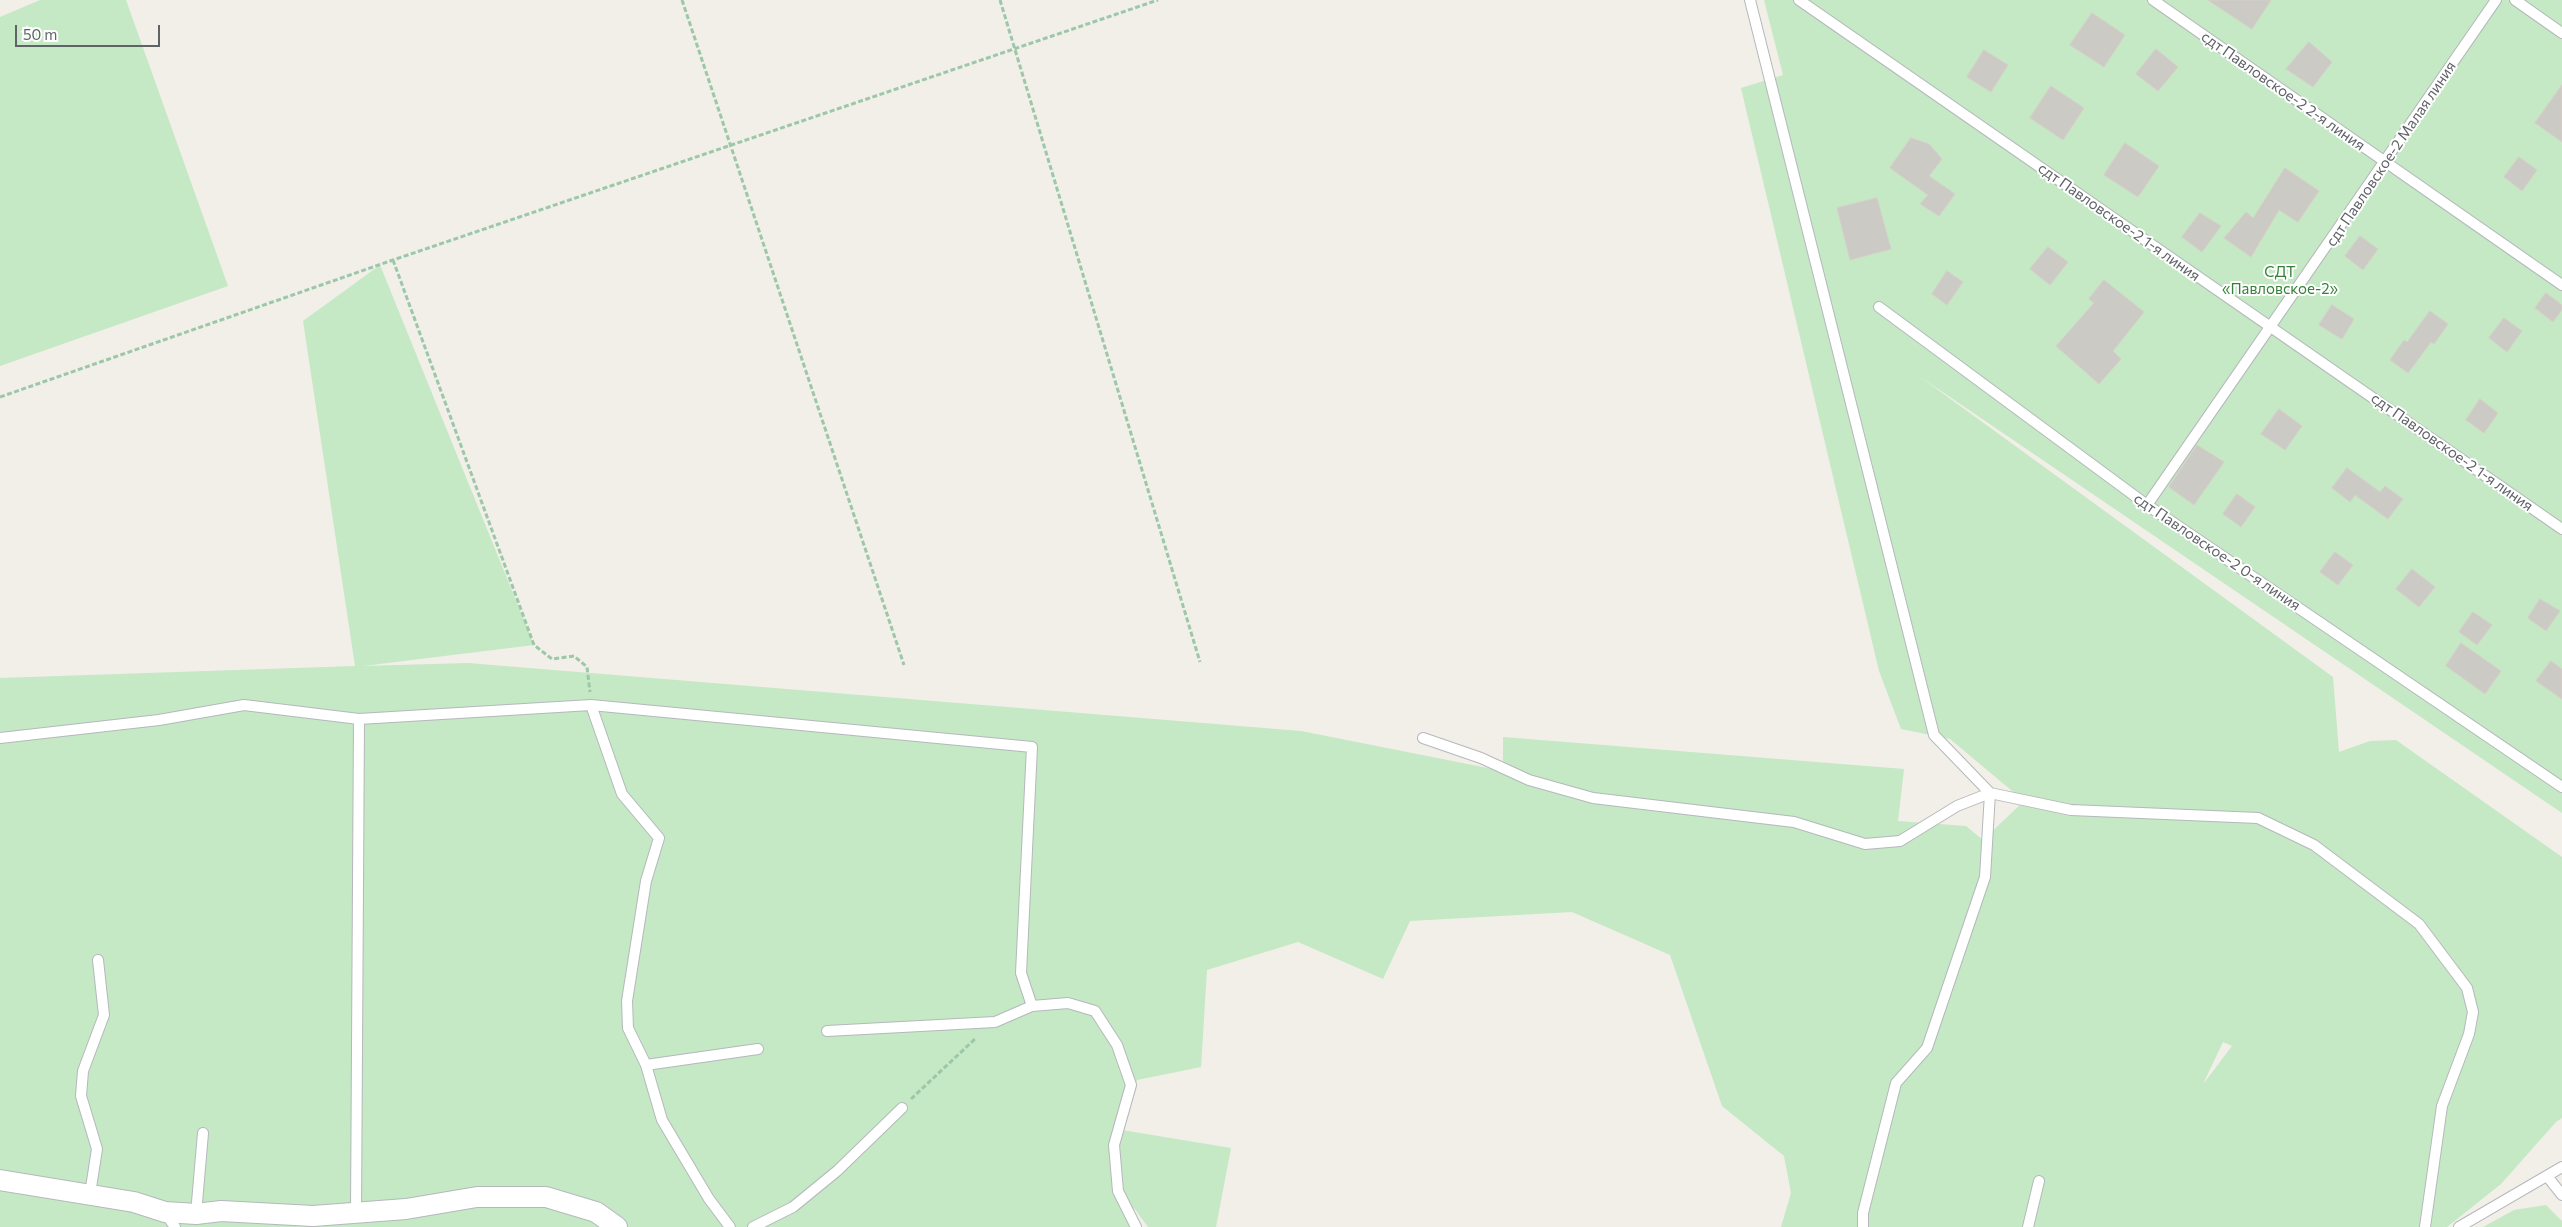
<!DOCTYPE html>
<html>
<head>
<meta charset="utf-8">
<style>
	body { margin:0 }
	#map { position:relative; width:2562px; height:1227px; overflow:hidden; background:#f1efe8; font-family:Commissioner,sans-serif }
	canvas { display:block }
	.scale { position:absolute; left:15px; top:25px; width:145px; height:22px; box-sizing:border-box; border:2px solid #5f6368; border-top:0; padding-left:6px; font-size:15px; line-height:18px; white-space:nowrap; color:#5f6368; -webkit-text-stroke:4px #fff; paint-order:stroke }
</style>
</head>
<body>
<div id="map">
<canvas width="2562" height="1227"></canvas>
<div class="scale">50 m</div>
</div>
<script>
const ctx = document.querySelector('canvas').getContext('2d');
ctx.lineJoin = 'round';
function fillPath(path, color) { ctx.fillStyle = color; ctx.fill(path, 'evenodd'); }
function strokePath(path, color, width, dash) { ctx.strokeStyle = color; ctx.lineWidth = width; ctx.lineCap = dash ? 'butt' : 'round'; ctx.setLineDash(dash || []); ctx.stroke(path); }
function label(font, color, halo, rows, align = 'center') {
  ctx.font = font + ' Commissioner,sans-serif'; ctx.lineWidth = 4; ctx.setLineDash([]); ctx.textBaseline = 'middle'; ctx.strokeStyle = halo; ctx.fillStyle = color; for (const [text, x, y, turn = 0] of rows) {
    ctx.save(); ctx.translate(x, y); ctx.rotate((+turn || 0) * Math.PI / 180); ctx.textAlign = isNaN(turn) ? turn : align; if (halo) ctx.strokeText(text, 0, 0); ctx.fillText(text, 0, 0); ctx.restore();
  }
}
fillPath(new Path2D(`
	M40,0h86l102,286 -228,80v-349z
	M1764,0h798v813l-643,-437 414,301 6,75 31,-11 26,-1 166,117v261l-6,4 -55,62 -54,43h-666l10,-34 -7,-37 -62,-50 -52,-151 -98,-43 -162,9 -27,58 -85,-37 -91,28 -6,97 -64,13 -15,50 109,18 -15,79h-68l-14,-19 -2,19h-1132v-549l355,-12 -52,-345 77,-56 154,380 -171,21 105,-3 833,68 202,40v-34l401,32 -6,52 68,5 17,14 41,-39 -74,-62 -49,-10 -22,-58 -138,-583 42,-13zM2223,1042l9,4 -28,37v-1z
	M2546,1205l16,16v6h-79l31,-17z`), '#c5e8c5');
const building = new Path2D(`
	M2208,0h63l-19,29z
	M2092,13l33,22 -21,32 -34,-22z
	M2309,42l23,20 -19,25 -27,-18z
	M2156,49l22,18 -20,24 -22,-17z
	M1984,50l24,15 -17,27 -24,-15z
	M2562,85v57l-27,-19z
	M2051,86l33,22 -21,32 -33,-22z
	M1911,138l18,6 13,15 -13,17 26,18 -16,22 -19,-12 8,-9 -38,-27z
	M2125,143l34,23 -21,31 -34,-22z
	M2519,157l18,13 -15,21 -18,-14z
	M2285,168l34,23 -21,31 -19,-12 -28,47 -27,-19 22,-26 7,6z
	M1877,198l14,51 -41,11 -13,-52z
	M2200,213l21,13 -19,26 -20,-15z
	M2360,236l18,13 -15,21 -18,-14z
	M2048,247l20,15 -18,23 -20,-16z
	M1947,271l16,11 -16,23 -15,-11z
	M2104,280l40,32 -31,39 8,8 -22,25 -43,-38 38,-43 -5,-4z
	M2546,293l16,12v5l-9,12 -18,-14z
	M2332,305l22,14 -12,20 -23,-14z
	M2430,311l18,13 -14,20 -3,-2 -23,31 -18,-13 14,-20 3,2z
	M2504,318l18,13 -15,21 -18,-14z
	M2480,399l18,14 -14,20 -18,-13z
	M2279,409l23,17 -17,24 -24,-16z
	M2197,445l27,17 -30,43 -25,-18z
	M2347,468l33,24 5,-6 18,13 -15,20 -33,-24 -5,7 -18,-14z
	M2237,494l18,13 -14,20 -18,-13z
	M2335,552l18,13 -15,20 -18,-13z
	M2412,569l23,18 -16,20 -23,-18z
	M2540,599l20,12 -14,20 -18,-13z
	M2473,612l19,13 -15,20 -18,-13z
	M2461,643l40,28 -16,23 -39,-28z
	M2551,661l11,8v30l-26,-18z`);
fillPath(building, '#cccac5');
strokePath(building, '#d6d1c6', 1);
const service = new Path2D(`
	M1750,0l184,735 56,58 -5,84 -58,171 -31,35 -33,130v14
	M1799,0l763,529
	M2153,0l409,285
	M2515,0l47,33
	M1879,307l268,198 415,282
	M2147,505l349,-505
	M591,705l31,89 37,44 -13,43 -19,120 1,27 18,37 16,55 47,79 21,28
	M0,738l159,-18 85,-15 115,14 232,-14 441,42 -11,226 11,33
	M1423,738l58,20 48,22 64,18 201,24 71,22 35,-3 57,-35 33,-13 81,17 187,8 56,27 105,79 48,64 6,24 -4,22 -27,72 -17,121
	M827,1031l168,-9 37,-16 36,-3 27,8 22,34 14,40 -17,60 4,46 18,36
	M646,1065l112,-16
	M2547,1176l15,19
	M90,1194l7,-45 -16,-53 2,-25 21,-56 -6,-55
	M356,1212l3,-493
	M165,1213l10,14
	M196,1214l7,-81
	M753,1227l40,-20 44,-36 65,-63
	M2028,1227l11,-46
	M2459,1227l103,-60`);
const minor = new Path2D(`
	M0,1180l134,22 31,10 31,2 25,-3 92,5 93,-7 71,-12h69l50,15 21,15`);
strokePath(service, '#b5b8bc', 12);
strokePath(minor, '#b5b8bc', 22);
strokePath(new Path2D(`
	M682,0l222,665
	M1000,0l200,662
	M393,260l141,385 18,14 22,-3 13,11 3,25
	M0,397l393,-137 765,-260
	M911,1099l65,-61`), '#9cc7a9', 3, [5, 2.5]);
strokePath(service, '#fff', 10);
strokePath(minor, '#fff', 20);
label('15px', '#5f6368', '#fff', [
	["сдт Павловское-2 2-я линия",2283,91,35],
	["сдт Павловское-2 Малая линия",2391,154,-56],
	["сдт Павловское-2 1-я линия",2119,222,35],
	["сдт Павловское-2 1-я линия",2452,452,35],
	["сдт Павловское-2 0-я линия",2217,552,34]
]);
label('15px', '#348238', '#fff', [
	["СДТ",2280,272],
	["«Павловское-2»",2280,289]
]);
</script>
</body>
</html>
